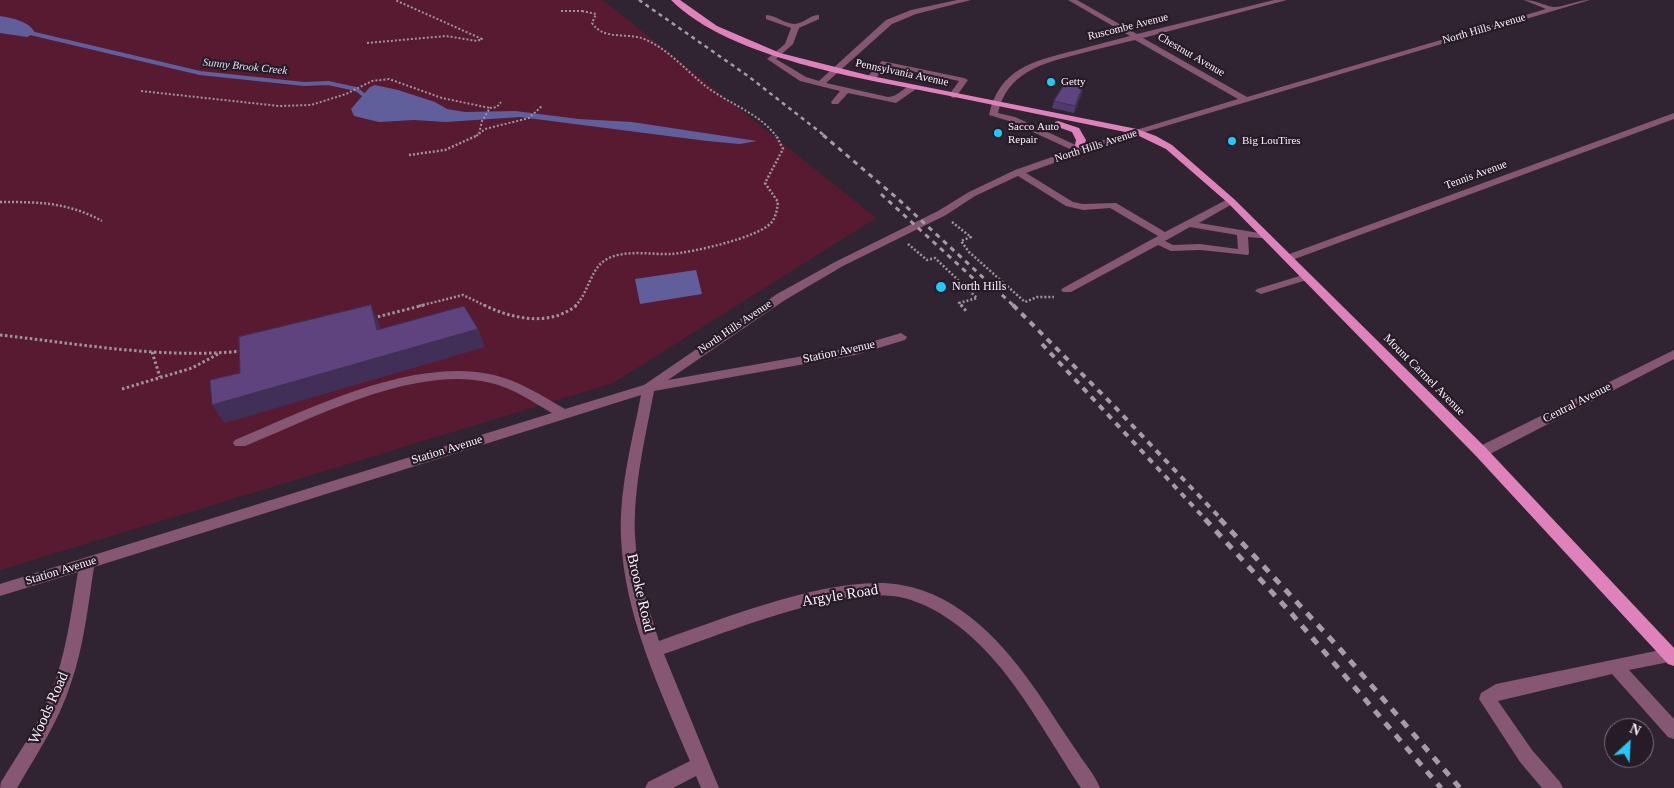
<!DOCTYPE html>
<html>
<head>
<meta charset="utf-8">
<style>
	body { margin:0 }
	#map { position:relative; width:1674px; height:788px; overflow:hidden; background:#312432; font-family:"Times New Roman",serif }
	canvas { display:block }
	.north { position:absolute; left:1604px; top:718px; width:50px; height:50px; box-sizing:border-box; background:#271b28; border:1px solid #7b717c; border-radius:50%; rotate:25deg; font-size:14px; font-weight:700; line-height:20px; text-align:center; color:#faf2fb }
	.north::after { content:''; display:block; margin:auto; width:18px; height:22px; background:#21c9fd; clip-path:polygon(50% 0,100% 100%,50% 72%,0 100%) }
</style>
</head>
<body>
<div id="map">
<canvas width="1674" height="788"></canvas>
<div class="north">N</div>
</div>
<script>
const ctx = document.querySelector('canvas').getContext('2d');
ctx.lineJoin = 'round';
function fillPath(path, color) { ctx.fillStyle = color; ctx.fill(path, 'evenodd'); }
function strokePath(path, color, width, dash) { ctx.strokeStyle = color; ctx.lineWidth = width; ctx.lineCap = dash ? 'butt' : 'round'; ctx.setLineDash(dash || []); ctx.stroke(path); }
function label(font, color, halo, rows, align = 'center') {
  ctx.font = font + ' "Times New Roman",serif'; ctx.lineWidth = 4.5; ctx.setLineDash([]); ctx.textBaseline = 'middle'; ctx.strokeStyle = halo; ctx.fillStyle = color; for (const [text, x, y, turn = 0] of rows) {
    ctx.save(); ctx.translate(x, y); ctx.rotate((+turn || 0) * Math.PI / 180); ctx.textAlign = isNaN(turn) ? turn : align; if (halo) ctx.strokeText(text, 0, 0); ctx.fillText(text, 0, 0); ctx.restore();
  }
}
fillPath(new Path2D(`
	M0,0h603l273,218 -263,165 -613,187z`), '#581a30');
fillPath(new Path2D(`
	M0,16c11,2 30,5 35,17l-8,4 -27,-4z
	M375,85l23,5 37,12 12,7 18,3 50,-1 64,8 53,3 125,19 -17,3 -33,-3 -187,-24 -74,5 -32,-2 -35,2 -25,-6 -3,-7 19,-22z
	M696,270l6,24 -62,10 -5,-25z`), '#615e9c');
strokePath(new Path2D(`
	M26,32l174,41 104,11 24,-1 28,6 13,10`), '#615e9c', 4);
strokePath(new Path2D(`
	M561,11h21
	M582,11l14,3 -4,9c12,18 35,9 52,16 25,10 43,33 64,49 22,16 52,26 68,48
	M367,43l79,-7 31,5 5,-2 -87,-39
	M141,91l138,15 32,-1 35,-11 26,-13 17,-2 53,19 48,10
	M479,134l6,-5 44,-11 13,-12
	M476,136l3,-2 3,-13 8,-13 7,-1 4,-5`), '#9e949f', 2, [2, 2]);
strokePath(new Path2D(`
	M409,155l36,-5 33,-15
	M0,202c39,0 67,0 102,19
	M952,222l19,15 -10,4 8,11 56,50 12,-5h17
	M908,244l19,16 8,-2 42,40 -18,5 3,3
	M419,306l44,-11 23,11
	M575,306c14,-13 15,-38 32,-47 19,-10 45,-4 65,-5 21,-2 85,-16 99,-31 5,-6 6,-13 7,-21l-13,-19 18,-34 -7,-14`), '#9e949f', 2.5, [2, 2]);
strokePath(new Path2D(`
	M484,305c28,14 66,22 93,0
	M961,305l6,7
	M373,318l51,-13
	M0,335c81,9 161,24 243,16
	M152,352l8,25
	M122,389l70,-21 28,-15`), '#9e949f', 3, [2.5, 2.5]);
fillPath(new Path2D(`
	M957,0h14l-55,14 -24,10 -66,59 62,14c11,0 17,-13 28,-12v4l-20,14 -48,-10 -10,11h-6l-1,-2 9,-11 -40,-10 -33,-22 18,-15 6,-16 -25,-9v-4c10,0 18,9 29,9 9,-1 15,-9 24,-9v4l-20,9 -6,16 -17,15 30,18 13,4 67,-61 25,-10z
	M1068,0h9l60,34 137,-34h13l-144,38 104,59 299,-88 -22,-9c11,0 19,5 29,7 8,1 25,-7 37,-7l-475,141 -89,32 47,29 10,2 33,-1 49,29 63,-33h6v4l-35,20 72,12v4l-23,-2 1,16 -1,2 -48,-5 -29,1 -13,-6 -87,47h-8l-2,-2 2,-2 95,-52 -48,-28 -27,2 -17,-4 -48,-30 -43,20 -29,19 -103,51 -58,34 -117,80 186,-33 47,-14 6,4 -2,3 -50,15 -201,36c-9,48 -21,97 -19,145 2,36 13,71 24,105 64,-22 176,-68 242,-56 60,10 104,60 137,108 13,19 26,40 40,60 7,11 17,22 22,35h-19c-27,-40 -50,-83 -80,-120 -25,-30 -58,-60 -97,-70 -59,-15 -181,36 -240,56l55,134h-18l-5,-12 -23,12h-28l3,-6 42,-21c-30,-71 -66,-146 -69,-224 -2,-48 11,-95 20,-142l-547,172c-6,39 -10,79 -23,116 -12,38 -34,71 -54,105h-17l1,-6c17,-28 37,-56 49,-87 16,-39 21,-82 28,-123l-78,24v-12l552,-171c-19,-11 -39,-25 -61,-30 -76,-19 -177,35 -246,63h-10l-2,-3 2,-3c74,-31 178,-84 259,-65 26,6 48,21 71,34l79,-24 133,-91 58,-32 103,-51 31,-19 46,-22 57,-20 -63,-29 -20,-6c10,-46 44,-54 84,-64 19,-5 38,-10 57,-15zM1135,40l103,59 -158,48 -65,-30 -17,-4c9,-41 45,-50 81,-59 19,-5 38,-10 56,-14zM1190,227l47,8 1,14 -38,-5 -27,1 -8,-4z
	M882,61l82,17 4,2 -12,17 -3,1 -4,-3 10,-14 -72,-15 -13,14h-6v-4z
	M1674,113v6l-382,141h-8l-1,-2 1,-2z
	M1306,274l5,3 -1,2 -49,15 -6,-3 2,-2z
	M1674,350v9l-188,97h-10l-2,-4 2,-4z
	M1670,648l4,1v12l-45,9 45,49v20l-6,-2 -56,-63 -114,27 34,49 28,32 3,6h-21l-22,-26 -41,-63 2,-6 15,-9z`), '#855773');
fillPath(new Path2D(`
	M671,0h9l37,26 63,27 91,23 266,53 19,7 16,9 62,54 252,249 188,200v18l-6,-2 -192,-208 -248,-253 -62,-54 -31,-15c-64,-13 -127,-26 -190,-39 -80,-16 -215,-36 -274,-95z
	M1058,121l21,7 7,12 -4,12 -3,1 -5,-3 2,-10 -4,-8 -17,-6v-4z`), '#df82bc');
strokePath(new Path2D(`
	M639,0l109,76 77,60`), '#a69ca7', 2.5, [4, 4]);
strokePath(new Path2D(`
	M823,135l75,64 116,107
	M881,194l94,86`), '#a69ca7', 3, [5, 5]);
strokePath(new Path2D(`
	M1013,305l100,100 109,115
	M1042,344l164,176`), '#a69ca7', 4, [6, 6]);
strokePath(new Path2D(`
	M1205,519l86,94 150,175
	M1220,519l120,130 120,139`), '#a69ca7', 5, [8, 8]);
fillPath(new Path2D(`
	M1083,86l-1,7 -8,20 -22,-5 2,-7z`), '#513a6c');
fillPath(new Path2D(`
	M1083,86l-1,7 -8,20 1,-7z
	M371,305l8,18 6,25 -8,-18z
	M478,329l7,18 -260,76 -13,-18z`), '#422f58');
const building = new Path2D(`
	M1068,79l15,7 -8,20 -21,-5z
	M371,305l6,25 87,-24 14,23 -266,76 -2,-25 30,-7 -1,-36z`);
fillPath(building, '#5e437e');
strokePath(building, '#422f58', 1);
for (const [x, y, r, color] of [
	[1051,82,5,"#21c9fd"],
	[998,133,5,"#21c9fd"],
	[1232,141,5,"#21c9fd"],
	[941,287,6,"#21c9fd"]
]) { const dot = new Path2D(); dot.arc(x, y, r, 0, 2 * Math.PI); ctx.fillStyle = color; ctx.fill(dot); strokePath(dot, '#271b28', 2); }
label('11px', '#faf2fb', '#271b28', [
	["Ruscombe Avenue",1128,27,-14],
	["North Hills Avenue",1484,29,-16],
	["Chestnut Avenue",1191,55,30],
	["Pennsylvania Avenue",902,73,12],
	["North Hills Avenue",1096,146,-18],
	["Tennis Avenue",1476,175,-20],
	["North Hills Avenue",735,327,-34]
]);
label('italic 11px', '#e0e0f3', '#271b28', [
	["Sunny Brook Creek",245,67,6]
]);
label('11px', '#faf2fb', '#271b28', [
	["Getty",1061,82],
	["Sacco Auto",1008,127],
	["Repair",1008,140],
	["Big LouTires",1242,141]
], 'left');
label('12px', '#faf2fb', '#271b28', [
	["North Hills",952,287]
], 'left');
label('12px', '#faf2fb', '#271b28', [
	["Station Avenue",839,352,-12],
	["Mount Carmel Avenue",1424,375,45],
	["Central Avenue",1577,403,-27],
	["Station Avenue",447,450,-17],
	["Station Avenue",61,571,-17]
]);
label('15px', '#faf2fb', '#271b28', [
	["Brooke Road",640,593,77],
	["Argyle Road",840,596,-9],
	["Woods Road",49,708,-66]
]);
</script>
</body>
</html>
